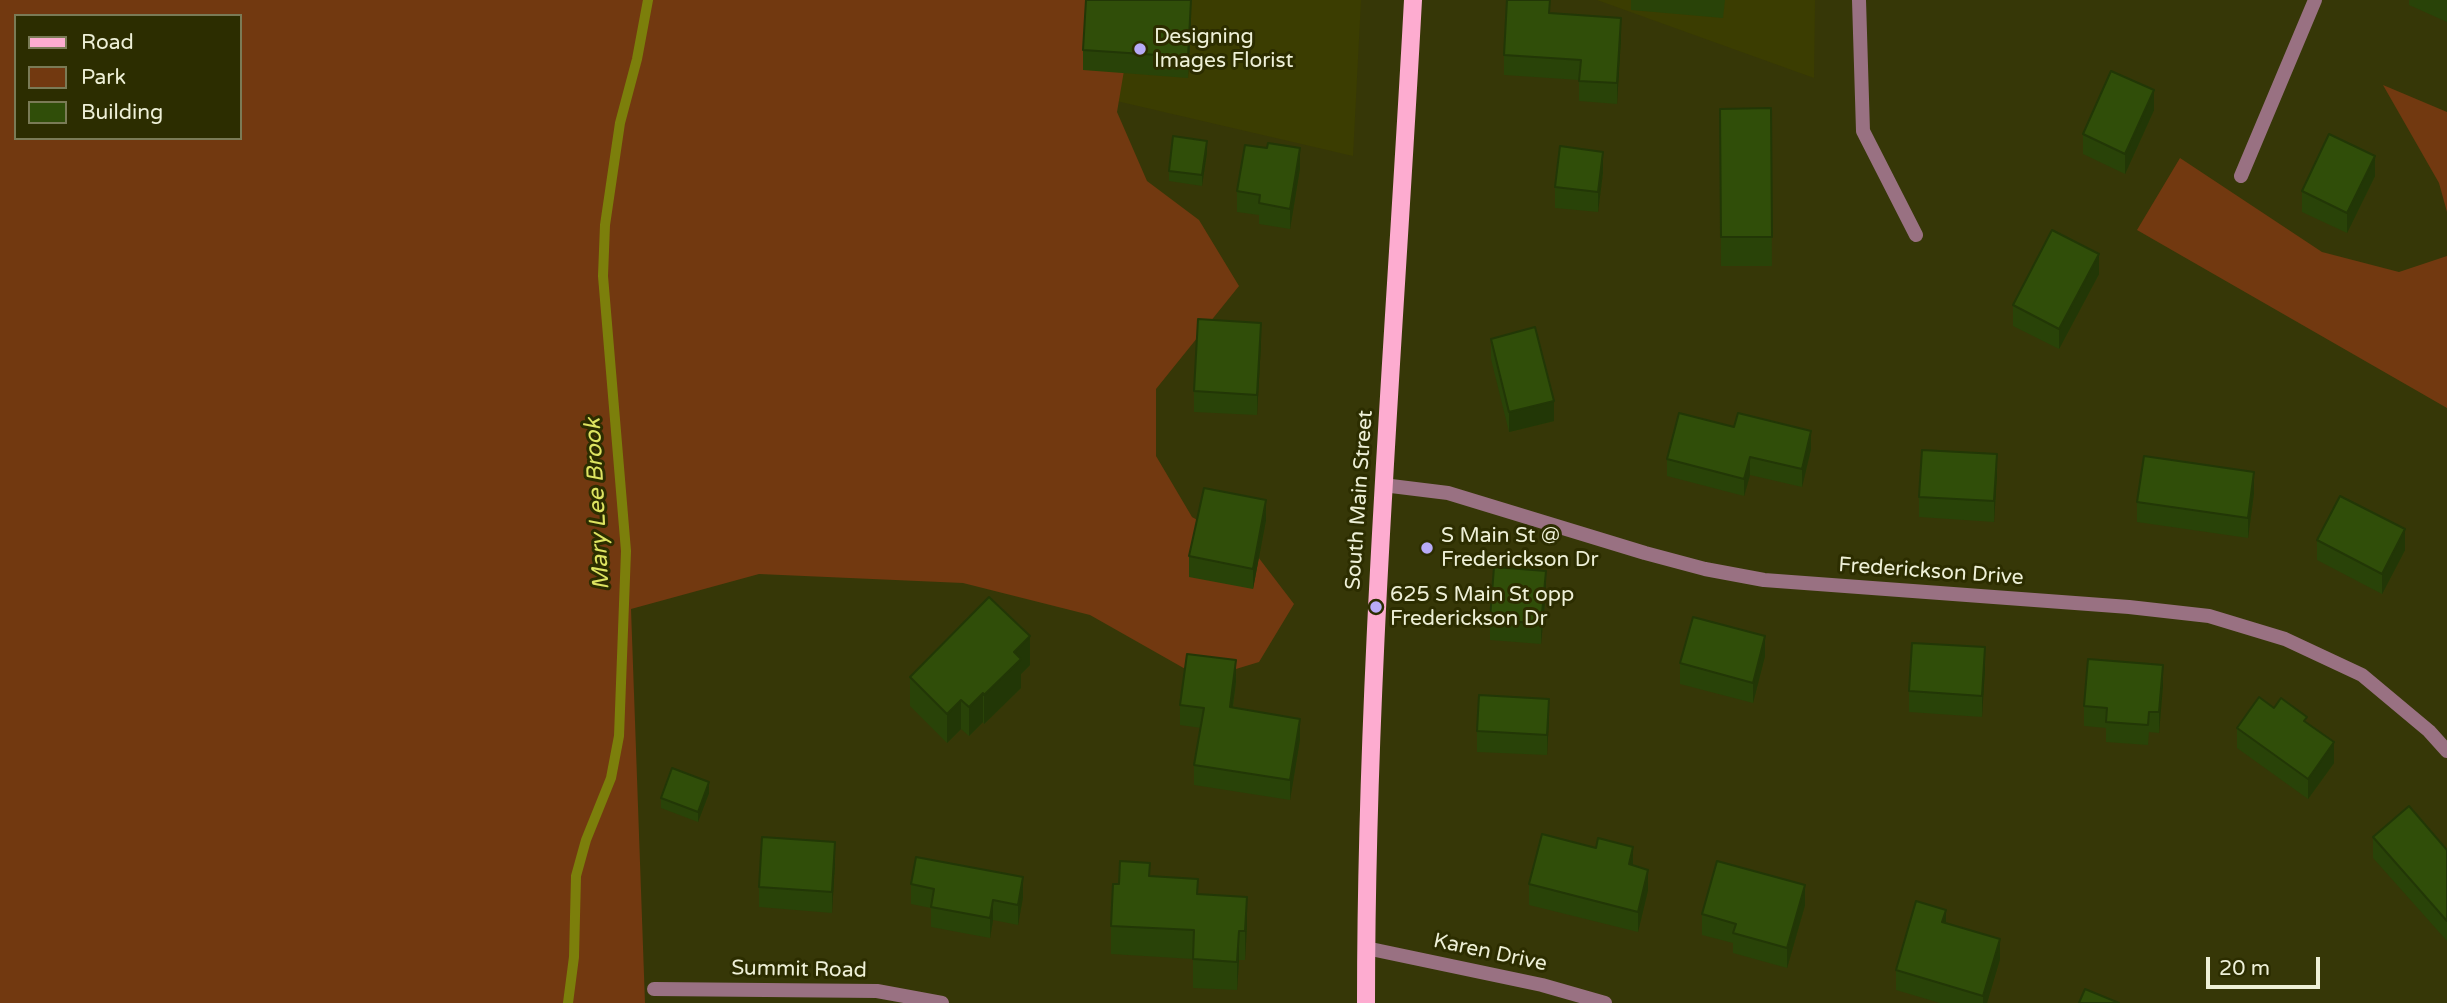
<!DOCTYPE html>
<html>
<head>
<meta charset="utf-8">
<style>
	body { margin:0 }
	#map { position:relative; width:2447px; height:1003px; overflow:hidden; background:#363707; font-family:"Varela Round",sans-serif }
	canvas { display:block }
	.legend { position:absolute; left:14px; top:14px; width:228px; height:126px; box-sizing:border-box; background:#2c2d00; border:2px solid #7a7b56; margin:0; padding:9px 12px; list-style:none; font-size:21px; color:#eef0d7 }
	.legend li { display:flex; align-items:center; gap:14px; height:35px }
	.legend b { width:35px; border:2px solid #7a7b56 }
	.scale { position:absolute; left:2206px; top:957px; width:114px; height:32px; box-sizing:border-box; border:4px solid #eef0d7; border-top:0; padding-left:9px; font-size:21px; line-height:24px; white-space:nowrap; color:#eef0d7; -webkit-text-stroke:5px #2c2d00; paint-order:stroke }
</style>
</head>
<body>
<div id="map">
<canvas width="2447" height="1003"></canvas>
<ul class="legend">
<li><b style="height:9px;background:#fdacd0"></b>Road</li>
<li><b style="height:19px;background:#723910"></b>Park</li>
<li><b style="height:19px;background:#304e09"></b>Building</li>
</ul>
<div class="scale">20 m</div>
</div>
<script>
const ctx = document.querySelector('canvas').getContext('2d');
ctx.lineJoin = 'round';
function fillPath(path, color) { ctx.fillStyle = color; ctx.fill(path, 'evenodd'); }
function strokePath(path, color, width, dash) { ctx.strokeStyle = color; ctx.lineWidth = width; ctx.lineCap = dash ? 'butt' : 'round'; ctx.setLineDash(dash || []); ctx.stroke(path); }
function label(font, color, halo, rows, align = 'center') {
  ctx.font = font + ' "Varela Round",sans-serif'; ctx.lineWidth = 6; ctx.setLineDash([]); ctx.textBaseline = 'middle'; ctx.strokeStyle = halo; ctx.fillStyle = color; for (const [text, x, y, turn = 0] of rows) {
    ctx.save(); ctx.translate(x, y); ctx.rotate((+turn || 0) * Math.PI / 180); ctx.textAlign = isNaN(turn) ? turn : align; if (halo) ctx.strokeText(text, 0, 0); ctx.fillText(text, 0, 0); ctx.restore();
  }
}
fillPath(new Path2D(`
	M781,0h580l-8,156 -576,-134z
	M1597,0h218l-1,78z`), '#3b3d01');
fillPath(new Path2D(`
	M0,0h1165l-37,47 -11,65 30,69 52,39 40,66 -83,103v67l36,61 63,36 39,51 -35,58 -56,17 -113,-64 -127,-32 -204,-9 -128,35 14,394h-645zM16,16h224v122h-224z
	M2383,85l64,27v100l-8,-29z
	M2180,158l142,94 77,20 48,-16v152l-310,-178z`), '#723910');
strokePath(new Path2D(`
	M568,1003l6,-46 2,-81 10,-36 25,-62 8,-42 7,-185 -23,-275 2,-51 15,-102 17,-64 11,-59`), '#7c7f0b', 10);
strokePath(new Path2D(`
	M1859,0l4,131 53,104
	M2241,176l74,-176
	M1383,485l65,8 197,60 60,16 59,11 365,27 80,9 76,23 77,36 67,56 18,20
	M1366,948l176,37 63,18
	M654,989l223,2 65,12`), '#997182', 14);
strokePath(new Path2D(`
	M1366,1003c0,-335 29,-669 47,-1003`), '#fdacd0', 18);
fillPath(new Path2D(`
	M1631,0h94l-2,18 -92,-8z
	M2409,0h38v22l-38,-17z
	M1550,13l71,25 -4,66 -38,-3v-21l-75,-5v-20z
	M1191,20l-3,58 -105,-8v-20z
	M1771,108l1,158h-51l-1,-157z
	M2154,110l-29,64 -42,-20v-20z
	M1207,152l-5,34 -33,-5v-10z
	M1300,168l-10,61 -31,-5v-9l-22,-3v-21z
	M1603,172l-5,40 -43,-4v-21z
	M2375,176l-28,57 -45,-21v-21z
	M2099,274l-40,75 -46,-23v-21z
	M1491,339l63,82 -45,11 -18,-73z
	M1261,343l-4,72 -63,-3v-21z
	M1811,449l-9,38 -52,-12 -6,21 -77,-20v-17z
	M1997,474l-3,48 -75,-5v-20z
	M2254,493l-6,45 -111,-16v-20z
	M1266,520l-13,69 -64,-12v-21z
	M2317,540l88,10 -23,44 -65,-34z
	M1546,591l-5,53 -51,-4v-21z
	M1765,656l-12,47 -73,-19v-21z
	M1030,665l-9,9v14l-37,36 -1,-2 -14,14 -8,-7 -14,14 -37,-37v-29z
	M1985,668l-3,49 -73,-5v-21z
	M1236,681l-3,27 67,31 -10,61 -96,-15v-20l7,-37 -21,-3v-20z
	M2163,685l-4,48 -10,-1 -1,13 -42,-3v-14l-22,-2v-20z
	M2274,708l33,15 27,40 -26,36 -71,-51v-20z
	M1549,719l-2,36 -70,-3v-21z
	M709,793l-11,29 -37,-14v-10z
	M2373,837l74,13v91l-74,-83z
	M835,862l-3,51 -73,-6v-20z
	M1633,866l15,24 -10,42 -109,-27v-21z
	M1150,876l48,18 49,32 -2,34h-6l-2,30 -44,-2v-29l-82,-5v-28z
	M911,884l112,13 -5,28 -25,-5 -3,18 -59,-11v-19l-20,-4z
	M1805,905l-18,63 -54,-15v-10l-31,-8v-21z
	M1946,923l54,36 -13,44h-47l-44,-13v-20z`), '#294308');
fillPath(new Path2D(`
	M1191,0v20l-3,58v-21z
	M1621,18v20l-4,66v-21z
	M2154,90v20l-29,64v-20z
	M1207,141v11l-5,34v-11z
	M1300,148v20l-10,61v-20z
	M1603,152v20l-5,40v-20z
	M2375,156v20l-28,57v-20z
	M2099,254v20l-40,75v-20z
	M1261,323v20l-4,72v-20z
	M1554,401v20l-45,11v-20z
	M1811,431v18l-9,38v-18z
	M1997,454v20l-3,48v-21z
	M1750,457v18l-6,21v-17z
	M2254,472v21l-6,45v-20z
	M1266,500v20l-13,69v-20z
	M2405,529v21l-23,44v-20z
	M1546,571v20l-5,53v-20z
	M1030,636v29l-9,9v14l-37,36v-29l30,-43z
	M1765,636v20l-12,47v-20z
	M1985,647v21l-3,49v-21z
	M1236,660v21l-6,46v-20z
	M2163,665v20l-4,48v-21z
	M983,693v29l-14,14v-29z
	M1549,699v20l-2,36v-20z
	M961,700v29l-14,14v-29z
	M1300,719v20l-10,61v-20z
	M2334,742v21l-26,36v-20z
	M709,782v11l-11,29v-10z
	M835,842v20l-3,51v-21z
	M1633,847v21l-4,-4z
	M1648,870v20l-10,42v-20z
	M1023,877v20l-5,28v-20z
	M1805,885v20l-18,63v-20z
	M1247,897v29l-2,34v-29z
	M993,900v20l-3,18v-20z
	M1946,910v20l-4,-8z
	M1239,931v29l-2,30v-28z
	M2000,939v20l-13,44h-4v-7z`), '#223706');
const building = new Path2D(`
	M1086,0h105l-3,57 -105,-7z
	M1507,0h43l-1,13 72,5 -4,65 -38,-2 2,-21 -77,-5z
	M2111,71l43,19 -29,64 -42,-20z
	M1771,108l1,129h-51l-1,-128z
	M2329,134l46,22 -28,57 -45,-22z
	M1173,136l34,5 -5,34 -33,-4z
	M1268,143l32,5 -10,61 -31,-6 1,-8 -23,-4 8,-46 22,3z
	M1560,146l43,6 -5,40 -43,-5z
	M2052,230l47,24 -40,75 -46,-24z
	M1198,319l63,4 -4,72 -63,-4z
	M1535,327l19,74 -45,11 -18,-73z
	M1679,413l55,14 4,-14 73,18 -9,38 -52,-12 -6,22 -77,-20z
	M1922,450l75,4 -3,47 -75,-4z
	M2144,456l110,16 -6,46 -111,-16z
	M1204,488l62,12 -13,69 -64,-13z
	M2340,496l65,33 -23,45 -65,-34z
	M1494,567l52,4 -5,53 -51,-5z
	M989,597l41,39 -16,16 7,7 -37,36 -1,-2 -14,14 -8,-7 -14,14 -37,-37z
	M1693,617l72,19 -12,47 -73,-20z
	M1912,643l73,4 -3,49 -73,-5z
	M1187,654l49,6 -6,47 70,12 -10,61 -96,-15 10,-57 -24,-3z
	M2088,659l75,6 -4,47h-10l-1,13 -42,-3 1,-14 -23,-2z
	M1479,695l70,4 -2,36 -70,-4z
	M2259,697l15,11 7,-10 26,19 -3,4 30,21 -26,37 -71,-51z
	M672,768l37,14 -11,30 -37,-14z
	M2409,806l38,44v71l-74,-84z
	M1542,834l54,14 2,-10 35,9 -4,17 19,6 -10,42 -109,-28z
	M762,837l73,5 -3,50 -73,-5z
	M916,857l107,20 -5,28 -25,-5 -3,18 -59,-11 3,-18 -23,-5z
	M1120,861l30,2 -1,13 49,3 -1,15 50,3 -2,34h-6l-2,31 -44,-3 1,-29 -83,-4 2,-42h6z
	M1717,861l88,24 -18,63 -54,-15 3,-9 -34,-10z
	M1916,901l30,9 -4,12 58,17 -17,57 -87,-26z
	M2085,989l34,14h-40z`);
fillPath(building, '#304e09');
strokePath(building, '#223706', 2);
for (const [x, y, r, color] of [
	[1140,49,7,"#b8abf7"],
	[1427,548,7,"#b8abf7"],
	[1376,607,7,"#b8abf7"]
]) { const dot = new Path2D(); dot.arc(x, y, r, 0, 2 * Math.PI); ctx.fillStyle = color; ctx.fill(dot); strokePath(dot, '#2c2d00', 2.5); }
label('21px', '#eef0d7', '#2c2d00', [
	["Designing",1154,37],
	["Images Florist",1154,61],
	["S Main St @",1441,536],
	["Frederickson Dr",1441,560],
	["625 S Main St opp",1390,595],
	["Frederickson Dr",1390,619]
], 'left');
label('21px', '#eef0d7', '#2c2d00', [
	["South Main Street",1360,500,-86],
	["Frederickson Drive",1931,572,4],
	["Karen Drive",1490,953,12],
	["Summit Road",799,970,1]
]);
label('italic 23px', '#dee460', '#2c2d00', [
	["Mary Lee Brook",598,504,-93]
]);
</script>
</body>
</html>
